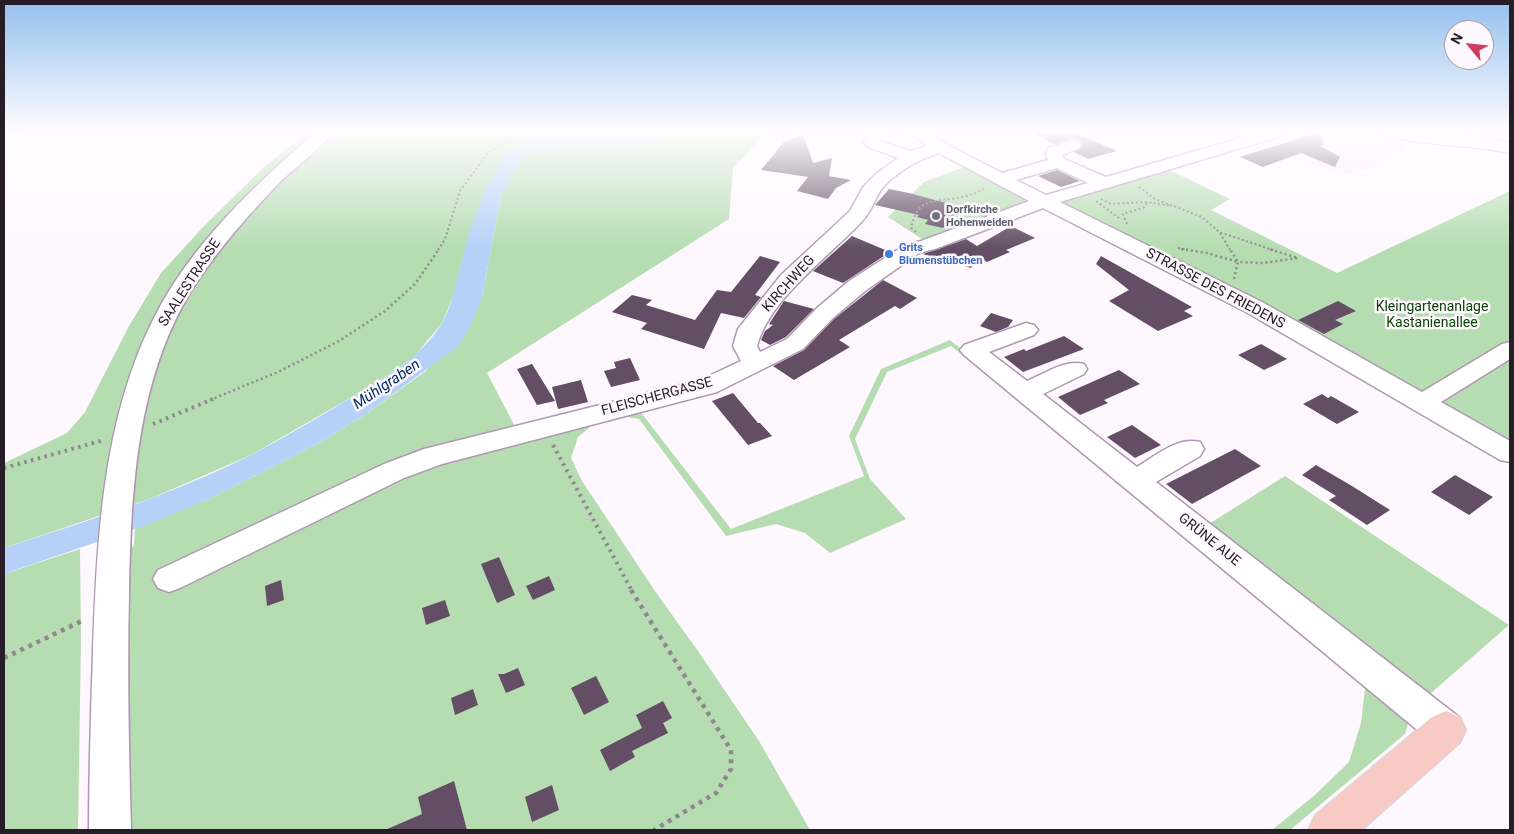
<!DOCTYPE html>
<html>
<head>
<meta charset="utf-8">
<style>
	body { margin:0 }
	#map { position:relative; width:1514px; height:834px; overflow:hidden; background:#fef8fe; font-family:Roboto,sans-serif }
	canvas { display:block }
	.frame { position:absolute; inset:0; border:5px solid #261d27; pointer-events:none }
	.north { position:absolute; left:1444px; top:20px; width:50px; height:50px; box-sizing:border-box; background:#fef8fe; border:1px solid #a8a0a8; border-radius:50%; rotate:298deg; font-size:14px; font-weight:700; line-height:20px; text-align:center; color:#261d27 }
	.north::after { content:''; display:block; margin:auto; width:18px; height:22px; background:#cd3d5f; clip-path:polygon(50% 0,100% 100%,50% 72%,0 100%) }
</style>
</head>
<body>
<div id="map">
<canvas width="1514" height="834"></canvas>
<div class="frame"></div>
<div class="north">N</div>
</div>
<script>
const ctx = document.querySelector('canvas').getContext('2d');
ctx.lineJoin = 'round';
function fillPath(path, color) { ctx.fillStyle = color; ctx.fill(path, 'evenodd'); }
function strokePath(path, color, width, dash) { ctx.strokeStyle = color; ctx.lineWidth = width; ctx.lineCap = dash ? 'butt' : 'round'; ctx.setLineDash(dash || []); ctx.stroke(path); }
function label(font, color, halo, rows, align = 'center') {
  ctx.font = font + ' Roboto,sans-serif'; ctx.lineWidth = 5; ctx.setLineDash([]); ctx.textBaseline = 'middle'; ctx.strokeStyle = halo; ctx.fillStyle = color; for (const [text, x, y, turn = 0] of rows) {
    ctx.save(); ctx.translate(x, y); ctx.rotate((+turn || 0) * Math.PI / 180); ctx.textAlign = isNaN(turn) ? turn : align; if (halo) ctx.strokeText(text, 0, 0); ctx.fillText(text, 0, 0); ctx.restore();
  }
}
fillPath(new Path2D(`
	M1298,131h65l46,16 -25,14 -36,14 -72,-22 -5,-5 -12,-5z`), '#ffe9f7');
fillPath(new Path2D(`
	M309,131h333l-21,7h-73l-27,8 -59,114 -8,34 -12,29 -29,35 -37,25 -125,72 -99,43 -148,50v-85l63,-30 18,-21 44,-86 32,-53 42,-46 60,-59z
	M669,131h100l-36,37 -4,51 -242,154 35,67 117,-30 92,119 133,-53 -15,-40 32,-67 69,-29 454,364 6,13 -5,17 -115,96h-18l44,-36 33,-32 12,-39 5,-43 -415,-334 -64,26 -32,67 15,40 36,40 -76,34 -25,-20 -29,-9 -50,12 -87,-117 -18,-3 -25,6 -18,15 -7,21 11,23 73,110 43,60 61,90 51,89h-682l-2,-170 3,-110 5,-5 1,-16 74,-30 112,-57 45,-28 60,-43 56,-73 19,-104 15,-27 14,-16 39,-7 55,2 30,-7z
	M967,166l68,37 -110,38 -37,-24 36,-35z
	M1169,170l61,29 -19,11 126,63 173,-82v257l-247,-139 -204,-107z
	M1285,476l224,149 -86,75 -219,-173z
	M80,549l1,90 -3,191h-74v-256z`), '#b5ddb1');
fillPath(new Path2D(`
	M642,131h27l-15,8 -30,7 -55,-2 -39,7 -14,16 -15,27 -19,104 -13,31 -12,18 -91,67 -45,28 -112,57 -57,24 -148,51v-26c83,-27 168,-53 247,-93 31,-16 62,-35 93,-53 35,-21 76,-42 98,-79 11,-19 14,-42 20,-63 7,-28 15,-56 29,-81 5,-8 9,-18 16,-24 45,-34 89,-2 135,-24z`), '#b6d1f7');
fillPath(new Path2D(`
	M1029,131h43l45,20 -29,8 -14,-7 9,-6 -3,-6 -8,-2 -17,6z
	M1319,132l5,13 -4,1 20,11 -5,10 -34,-14 -38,14 -23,-10z
	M803,134l10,29 19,-5 -3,18 22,4 -15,8 -8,11 -31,-8 11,-14 -47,-7 23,-28z
	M1057,170l23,11 -19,6 -23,-11z
	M889,189l20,4 52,14 -18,21 -18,-4 3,-4 -11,-3 2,-2 -44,-10z
	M1011,226l24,12 -29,12 4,2 -23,10 -8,-5 -8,11 -48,-14 43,-15 11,7z
	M852,236l38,16 -47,31 -30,-12z
	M760,256l20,6 -25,33 6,2 -17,21 -23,-5 -17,36 -63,-20 6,-6 -35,-11 20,-17 20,5 -6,5 49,15 22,-30 14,2z
	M1101,256l91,51 -8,4 9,5 -35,15 -49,-30 20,-11 -33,-26z
	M883,280l34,18 -17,11 -5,-3 -56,34 11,7 -56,33 -21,-14 31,-16 30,-31z
	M784,301l30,8 -28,28 -16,8 -9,-5 4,-9 8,-6 -4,-1z
	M1338,301l18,10 -21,9 8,4 -19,10 -26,-14z
	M991,313l22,7 -5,7 -12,5 -16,-6z
	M1064,336l20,13 -61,23 -19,-15 20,-8 2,2z
	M1261,344l26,15 -23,11 -26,-15z
	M630,358l10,22 -29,7 -7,-16 12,-3 -2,-6z
	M532,364l23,37 -18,4 -20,-36z
	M1119,370l21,14 -36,16 4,3 -28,12 -22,-18z
	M581,380l7,22 -30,7 -6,-22z
	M733,393l25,30h2l12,13 -24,9 -36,-44z
	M1322,394l6,4 3,-2 28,16 -22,12 -34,-20z
	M1132,425l29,20 -26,13 -28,-21z
	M1235,449l26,17 -69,38 -26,-20z
	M1316,465l36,21 38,24 -23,15 -38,-25 7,-4 -34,-21z
	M1455,475l38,22 -24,18 -38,-23z
	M499,557l16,38 -18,8 -16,-39z
	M549,576l6,14 -22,10 -7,-14z
	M281,580l3,20 -17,6 -2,-20z
	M445,600l5,16 -24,9 -4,-17z
	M518,668l7,17 -19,8 -8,-19h6z
	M596,676l13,26 -25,13 -13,-27z
	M473,689l5,16 -23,10 -4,-17z
	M663,701l9,17 -9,5 5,10 -36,18 3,6 -25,14 -10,-21 42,-22 -6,-13z
	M454,781l13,49h-82l37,-16 -4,-17z
	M552,785l7,25 -27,12 -7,-25z`), '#644e66');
const minor = new Path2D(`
	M317,131h17c-11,16 -38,36 -53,50 -32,33 -63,68 -88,107 -57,91 -62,203 -64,308 -2,78 0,156 2,234h-42c0,-59 2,-119 4,-178 4,-111 9,-230 60,-332 37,-75 102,-135 164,-189z
	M873,131l6,2 2,3 -1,5 30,10 17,-5 -19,-15h19l19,13 56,29 46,-13 -2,-5 2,-7 25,-8 6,2 2,3 -2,3 -17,7 2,4 42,18 159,-46h25l-2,3 -228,68 202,100 160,90 80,-48 8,-2v17l-69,43 69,39v21l-10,-2 -254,-148 -203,-104 -108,41 -16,4 -54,38 -32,27 -30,31 -86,43 -275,72 -38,14 -224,110 -11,4 -11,-4 -5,-9 5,-9 226,-106 40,-15 276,-69 41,-19 -8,-15 5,-17 43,-54 69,-64 13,-24 13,-13 22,-16 -32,-12 -2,-3 3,-10zM939,153l90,48 -108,40 -16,4 -56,36 -32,27 -30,31 -27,13 -3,-6c13,-49 74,-90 107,-127 11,-13 11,-26 25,-38 17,-14 29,-21 50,-28zM1057,168l31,15 -42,12 -30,-15z
	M1377,131h26l76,6 31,6v10c-43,-9 -88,-7 -131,-19z
	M1026,323l8,2 4,5 -4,5 -45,17 38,29c17,-7 38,-22 57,-17l3,5 -3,5 -41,20 94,73c18,-11 41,-31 63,-25l4,7 -4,7 -44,26 303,235 6,13 -6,13 -13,5 -13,-5 -469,-388 -4,-5 4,-5z`);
const major = new Path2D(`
	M1446,711l14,6 6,13 -6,13 -98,87h-54l7,-15 117,-98z`);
strokePath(minor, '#b098b3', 3);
strokePath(major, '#d8d6d8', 2);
strokePath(new Path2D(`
	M1139,187l16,12 47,18 17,15 54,18
	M1101,199l10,5 36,-2 24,4
	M1096,201l23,17
	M1127,224l-4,-10 22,-7 2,-5
	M916,232l-5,-4c7,-33 24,-25 51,-31 8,-1 15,-5 22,-8
	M1220,233l10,17
	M1178,248l10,2
	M438,250l7,-11 15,-48 28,-38 16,-11 24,-11`), '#908890', 2, [2, 2.5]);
strokePath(new Path2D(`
	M1181,249l26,4 31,9 -8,-13
	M1234,279l4,-17 25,1 35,-5 -29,-9
	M210,400l68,-28 61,-31 46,-30 30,-27 24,-35`), '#908890', 2.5, [2, 3]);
strokePath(new Path2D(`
	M153,424l60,-25
	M553,445l79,146
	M4,468l100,-28`), '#908890', 4, [2.5, 4.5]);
strokePath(new Path2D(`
	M631,590l100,160v19l-15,24 -62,37
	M4,658l80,-38`), '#908890', 4.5, [4, 5]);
fillPath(minor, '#fff');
fillPath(major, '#f7cac5');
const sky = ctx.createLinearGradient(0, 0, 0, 248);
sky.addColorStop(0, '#94c0ee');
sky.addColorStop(0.53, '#fffcff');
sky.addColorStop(1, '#fffcff00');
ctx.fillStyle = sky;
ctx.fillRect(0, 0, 1514, 248);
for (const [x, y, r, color] of [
	[936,216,5,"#6b7280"],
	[889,254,5,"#3f7fe0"]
]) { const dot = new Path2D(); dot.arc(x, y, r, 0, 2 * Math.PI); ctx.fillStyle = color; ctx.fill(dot); strokePath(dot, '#fef8fe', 2); }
label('bold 11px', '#5b616d', '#fef8fe', [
	["Dorfkirche",946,210],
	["Hohenweiden",946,223]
], 'left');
label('bold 11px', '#366cbe', '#fef8fe', [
	["Grits",899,248],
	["Blumenstübchen",899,261]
], 'left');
label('14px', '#261d27', '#fef8fe', [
	["SAALESTRASSE",190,283,-57],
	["KIRCHWEG",789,284,-48],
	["STRASSE DES FRIEDENS",1215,289,28],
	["FLEISCHERGASSE",657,397,-15],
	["GRÜNE AUE",1209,540,39]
]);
label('14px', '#0c4508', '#fef8fe', [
	["Kleingartenanlage",1432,307],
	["Kastanienallee",1432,323]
]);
label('italic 15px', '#002a60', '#fef8fe', [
	["Mühlgraben",387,385,-34]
]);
</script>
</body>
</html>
